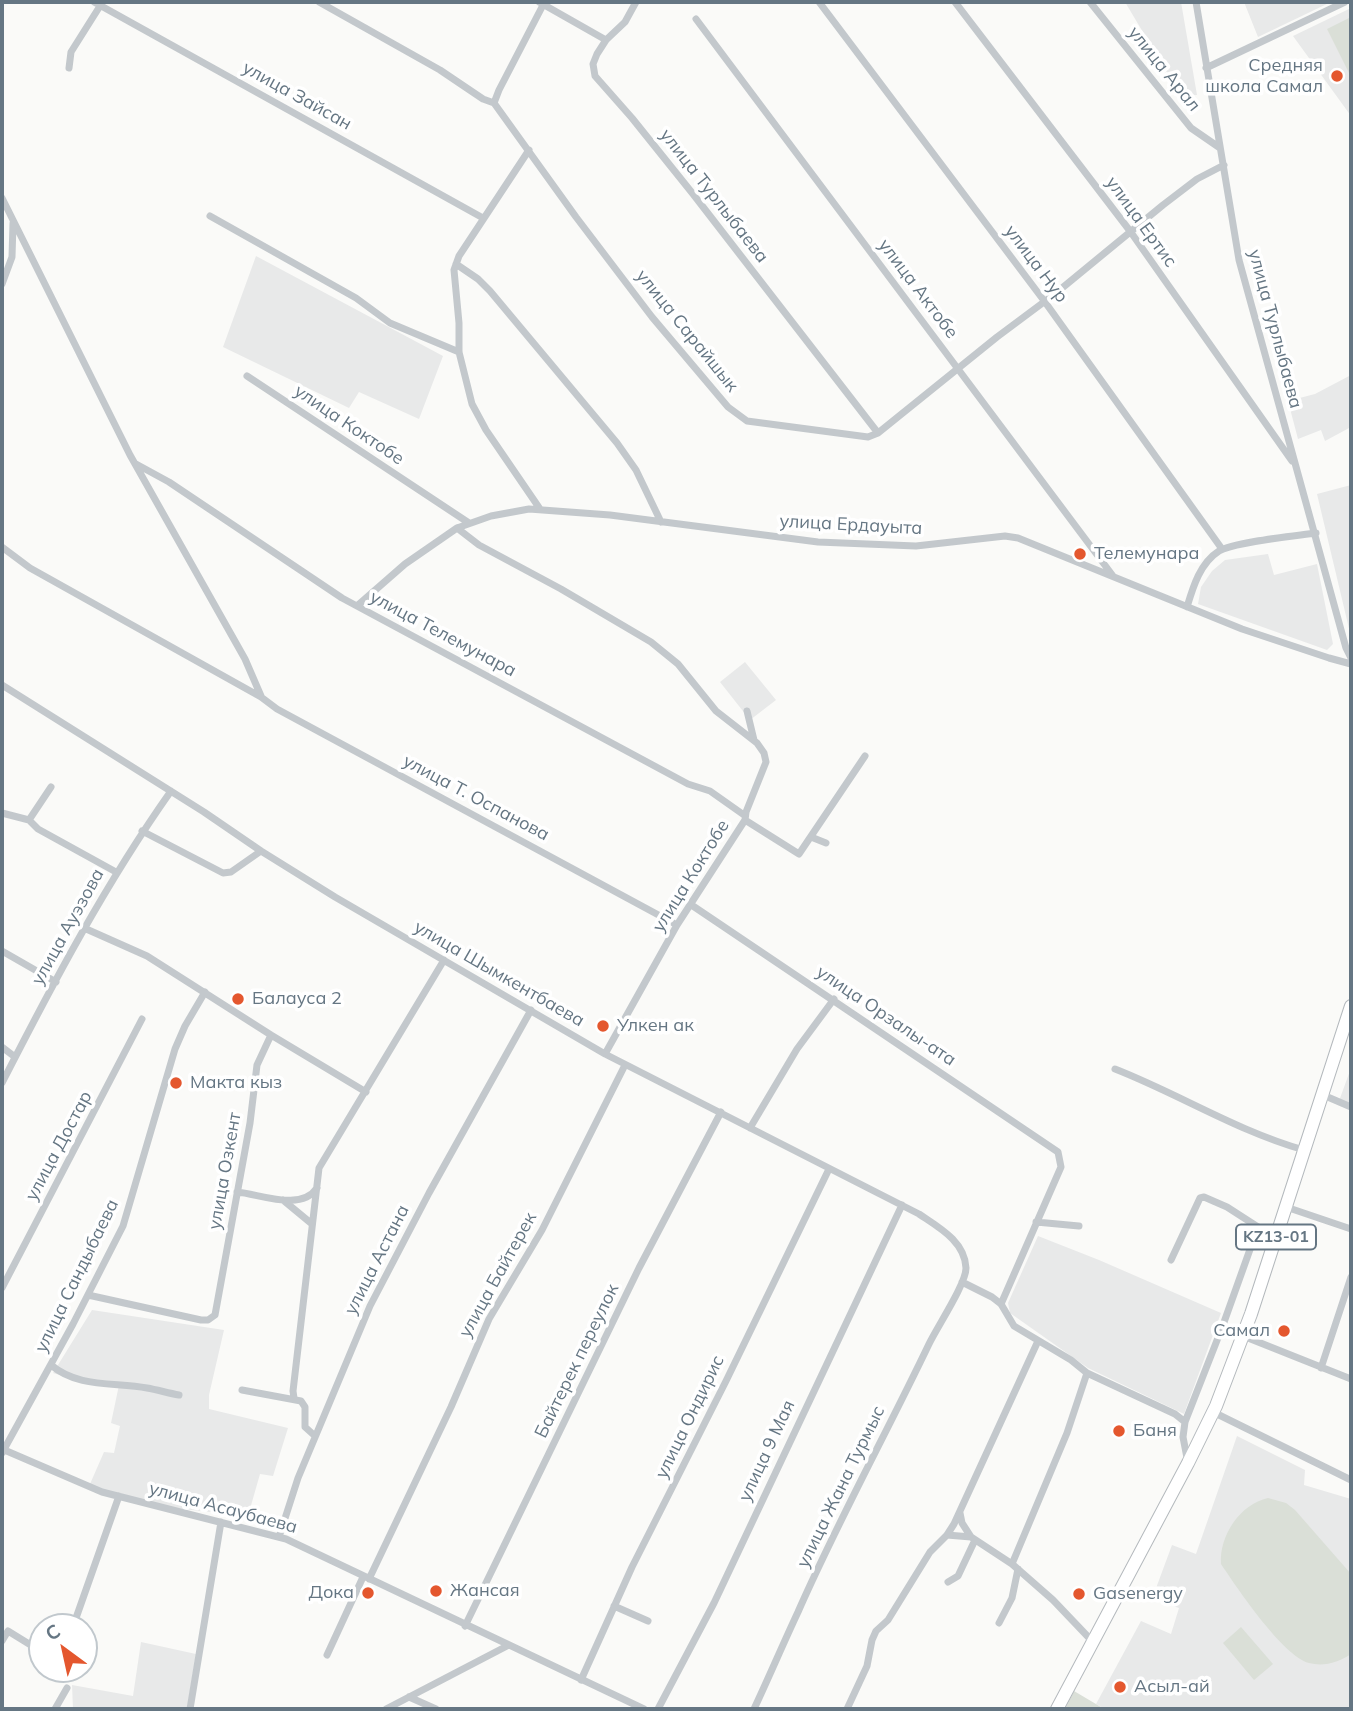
<!DOCTYPE html>
<html>
<head>
<meta charset="utf-8">
<style>
	body { margin:0 }
	#map { position:relative; width:1353px; height:1711px; overflow:hidden; background:#fafaf8; font-family:Mulish,sans-serif }
	canvas { display:block }
	.frame { position:absolute; inset:0; border:4px solid #657683; pointer-events:none }
	.north { position:absolute; left:28px; top:1613px; width:70px; height:70px; box-sizing:border-box; background:#fff; border:2px solid #c1c8cd; border-radius:50%; rotate:327deg; font-size:19px; font-weight:700; line-height:28px; text-align:center; color:#657683 }
	.north::after { content:''; display:block; margin:auto; width:24px; height:32px; background:#e4572e; clip-path:polygon(50% 0,100% 100%,50% 72%,0 100%) }
</style>
</head>
<body>
<div id="map">
<canvas width="1353" height="1711"></canvas>
<div class="frame"></div>
<div class="north">С</div>
</div>
<script>
const ctx = document.querySelector('canvas').getContext('2d');
ctx.lineJoin = 'round';
function fillPath(path, color) { ctx.fillStyle = color; ctx.fill(path, 'evenodd'); }
function strokePath(path, color, width, dash) { ctx.strokeStyle = color; ctx.lineWidth = width; ctx.lineCap = dash ? 'butt' : 'round'; ctx.setLineDash(dash || []); ctx.stroke(path); }
function label(font, color, halo, rows, align = 'center') {
  ctx.font = font + ' Mulish,sans-serif'; ctx.lineWidth = 7; ctx.setLineDash([]); ctx.textBaseline = 'middle'; ctx.strokeStyle = halo; ctx.fillStyle = color; for (const [text, x, y, turn = 0] of rows) {
    ctx.save(); ctx.translate(x, y); ctx.rotate((+turn || 0) * Math.PI / 180); ctx.textAlign = isNaN(turn) ? turn : align; if (halo) ctx.strokeText(text, 0, 0); ctx.fillText(text, 0, 0); ctx.restore();
  }
}
fillPath(new Path2D(`
	M1125,2h56l16,93 -16,1z
	M1244,2h87l-73,35z
	M1351,8v108l-58,-80z
	M256,256l187,100 -24,63 -60,-27 -10,16 -126,-61z
	M1351,375v52l-26,14 -4,-11 -23,9 -10,-38 27,-7z
	M1351,485v152l-34,-143z
	M1268,554l6,21 43,-11 16,80 -6,6 -129,-46 3,-17 11,-16 13,-11z
	M745,662l31,38 -26,20 -30,-38z
	M1351,1068v38l-12,-5z
	M1038,1236l61,24 122,53 -37,101 -96,-46 -78,-55 -2,-10z
	M92,1310l132,20 -15,65v14l79,19 -15,48 -13,-2 -12,42 -75,-8 -54,-10 -29,-14 14,-32 10,1 6,-27 -9,-3 8,-38 -39,-4 -27,-8z
	M1237,1436l68,34 -1,15 47,14v210h-246l-9,-5 45,-83 30,13 8,-26 -27,-9 20,-54 24,9z
	M141,1642l55,12 -9,55h-114l-1,-24 61,11z`), '#e8e9e9');
fillPath(new Path2D(`
	M1351,17v55l-2,1 -22,-44z
	M1268,1498l18,5 9,7 56,64v80c-12,8 -27,13 -42,9 -26,-7 -72,-75 -88,-99 -2,-28 19,-60 47,-66z
	M1241,1627l32,37 -19,16 -31,-37z
	M1074,1691l27,16 -2,2h-34z`), '#dadfd7');
const highway = new Path2D(`
	M1057,1709l131,-246 28,-57 35,-92 100,-308`);
strokePath(highway, '#b4b9bd', 14);
strokePath(new Path2D(`
	M94,2l389,216
	M319,2l121,68 43,29 11,4 82,114 76,100 76,90 19,14 121,16 10,-4 119,-96 59,-44 107,-88 34,-26 27,-14
	M539,2l67,38
	M636,2l-11,20 -19,18 -9,14 -4,10 2,12 37,42 61,76 185,239
	M819,2l226,300 177,247
	M955,2l175,229 162,230
	M1090,2l101,126 29,20
	M1196,2l43,258 107,388 5,10
	M696,19l417,557
	M69,68l2,-16 29,-46
	M1206,68l139,-66
	M494,103l5,-13 44,-85
	M529,150l-70,106 -5,14 5,53v29l13,52 14,26 54,79
	M2,198l128,257 115,204 16,37
	M210,216l146,82 34,25 69,29
	M456,264l22,15 12,12 127,152 19,27 25,52
	M2,284l10,-27 1,-34
	M247,376l222,147
	M136,464l33,18 173,116 346,186 22,7 34,24
	M457,528l22,17 82,44 90,53 27,22 38,47 41,32 7,10 2,9 -20,50 -1,8 -68,105 -72,129
	M2,547l28,21 231,129 16,12 400,216
	M357,606l48,-42 52,-36 34,-12 38,-7 81,6 208,27 98,4 89,-10 13,2 224,91 87,29 22,6
	M1187,607c6,-20 13,-44 32,-56 15,-9 76,-15 97,-18
	M2,685l202,127 57,39 74,46 270,157 314,160c19,13 46,27 47,54 0,16 -29,59 -37,76 -43,90 -91,177 -131,268 -15,32 -29,65 -44,97
	M747,711l7,29
	M2,813l27,7 9,9 78,43
	M29,820l22,-33
	M745,820l54,34 66,-98
	M142,831l81,42 8,-1 30,-21
	M811,837l15,6
	M690,904l368,248 3,15 -60,137
	M84,928l63,28 124,79 95,57
	M2,951l54,31
	M2,1047l13,10
	M1115,1069c64,25 122,62 189,81
	M2,1083c51,-100 104,-200 169,-292
	M1323,1095l28,12
	M750,1128l47,-79 37,-50
	M237,1192c23,2 64,20 80,-4
	M283,1200l29,24
	M1286,1207l65,22
	M1036,1222l43,4
	M1171,1260l29,-62 4,-1 23,10 31,20 -35,98 -38,97 -2,15 5,26
	M962,1282l30,15 9,7 13,22 57,34 16,13 88,41 10,8
	M2,1288l140,-269
	M88,1295l113,25h7l7,-5 35,-192 7,-58 14,-30
	M1243,1336l108,43
	M51,1365c27,23 63,17 96,23 11,2 21,5 32,7
	M1321,1368l30,-91
	M242,1390l59,11 4,6v20l10,9
	M294,1398l-1,-7 26,-223 125,-208
	M1213,1412l138,68
	M2,1449l100,43 184,47 358,170
	M2,1453l71,-129 50,-98 52,-177 10,-23 20,-34
	M960,1513l2,10 9,14
	M947,1535l24,2 41,27 41,36 40,42
	M279,1537l19,-59 72,-172 59,-113 102,-183
	M1012,1564l55,-131 20,-60
	M369,1579l82,-172 38,-88 53,-89 83,-165
	M948,1582l10,-6 17,-36
	M614,1606l34,15
	M76,1618l43,-122
	M999,1623l13,-25 6,-29
	M465,1626l174,-358 82,-156
	M2,1641l6,-10 34,21
	M327,1655l36,-78
	M581,1680l51,-113 94,-186 103,-212
	M409,1697l27,12
	M55,1709l12,-21
	M190,1709l31,-187
	M386,1709l121,-63
	M658,1709l56,-106 188,-398
	M847,1709l20,-43 5,-26 4,-9 12,-11 42,-68 17,-17 7,-11 84,-183`), '#c3c8cc', 7);
strokePath(highway, '#fff', 12);
for (const [x, y, r, color] of [
	[1337,76,7,"#e4572e"],
	[1080,554,7,"#e4572e"],
	[238,999,7,"#e4572e"],
	[603,1026,7,"#e4572e"],
	[176,1083,7,"#e4572e"],
	[1284,1331,7,"#e4572e"],
	[1119,1431,7,"#e4572e"],
	[436,1591,7,"#e4572e"],
	[368,1593,7,"#e4572e"],
	[1079,1594,7,"#e4572e"],
	[1120,1687,7,"#e4572e"]
]) { const dot = new Path2D(); dot.arc(x, y, r, 0, 2 * Math.PI); ctx.fillStyle = color; ctx.fill(dot); strokePath(dot, '#fff', 2.5); }
for (const [x, y, w] of [
	[1276,1237,80]
]) { const box = new Path2D(); box.roundRect(x - w / 2, y - 12.5, w, 25, 5); ctx.fillStyle = '#fff'; ctx.fill(box); strokePath(box, '#657683', 2); }
label('bold 16px', '#657683', null, [
	["KZ13-01",1276,1237]
]);
label('18px', '#657683', '#fff', [
	["Средняя",1323,66,"right"],
	["школа Самал",1323,87,"right"],
	["Телемунара",1094,554],
	["Балауса 2",252,999],
	["Улкен ак",617,1026],
	["Макта кыз",190,1083],
	["Самал",1270,1331,"right"],
	["Баня",1133,1431],
	["Жансая",450,1591],
	["Дока",354,1593,"right"],
	["Gasenergy",1093,1594],
	["Асыл-ай",1134,1687]
], 'left');
label('18px', '#657683', '#fff', [
	["улица Арал",1164,69,51],
	["улица Зайсан",297,96,29],
	["улица Турлыбаева",714,196,52],
	["улица Ертис",1141,222,54],
	["улица Нур",1036,264,53],
	["улица Актобе",918,289,53],
	["улица Турлыбаева",1275,329,75],
	["улица Сарайшык",687,331,51],
	["улица Коктобе",349,425,34],
	["улица Ердауыта",851,525,3],
	["улица Телемунара",443,634,28],
	["улица Т. Оспанова",476,798,28],
	["улица Коктобе",691,876,-58],
	["улица Ауэзова",68,927,-61],
	["улица Шымкентбаева",499,974,30],
	["улица Орзалы-ата",886,1016,34],
	["улица Достар",59,1146,-62],
	["улица Озкент",225,1171,-80],
	["улица Астана",377,1260,-63],
	["улица Байтерек",498,1275,-61],
	["улица Сандыбаева",77,1276,-64],
	["Байтерек переулок",577,1361,-64],
	["улица Ондирис",690,1417,-64],
	["улица 9 Мая",767,1451,-65],
	["улица Жана Турмыс",841,1487,-64],
	["улица Асаубаева",223,1508,15]
]);
</script>
</body>
</html>
